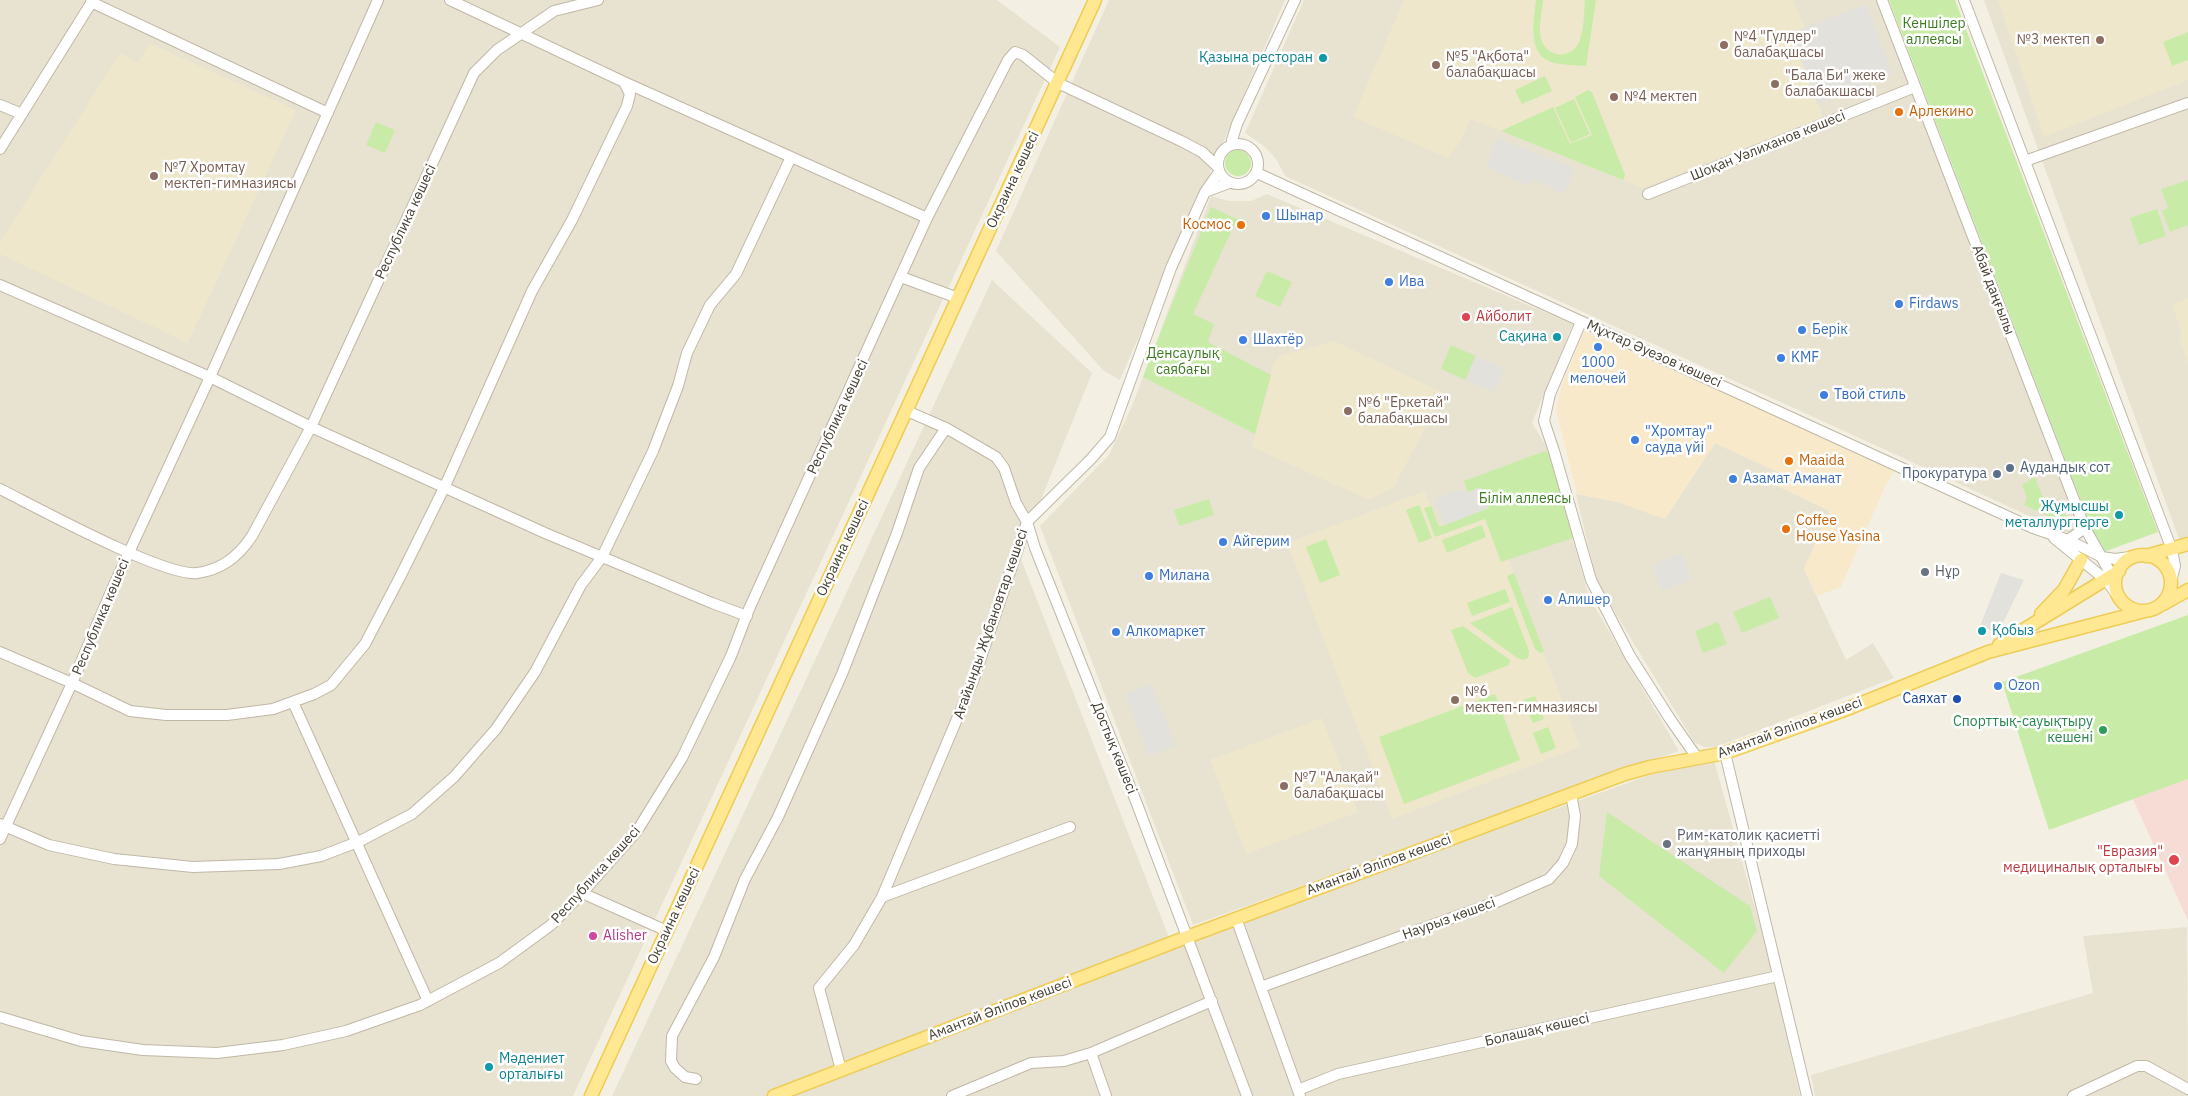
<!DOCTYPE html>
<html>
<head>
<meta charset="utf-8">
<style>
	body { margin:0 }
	canvas { display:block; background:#f3f0e3 }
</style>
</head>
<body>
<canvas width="2188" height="1096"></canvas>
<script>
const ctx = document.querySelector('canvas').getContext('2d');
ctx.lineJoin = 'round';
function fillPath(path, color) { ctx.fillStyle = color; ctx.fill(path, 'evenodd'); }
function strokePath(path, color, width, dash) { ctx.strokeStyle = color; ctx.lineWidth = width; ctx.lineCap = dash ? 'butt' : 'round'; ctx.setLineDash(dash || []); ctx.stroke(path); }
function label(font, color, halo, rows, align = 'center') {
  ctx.font = font + ' "IBM Plex Sans",sans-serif'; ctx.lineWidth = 5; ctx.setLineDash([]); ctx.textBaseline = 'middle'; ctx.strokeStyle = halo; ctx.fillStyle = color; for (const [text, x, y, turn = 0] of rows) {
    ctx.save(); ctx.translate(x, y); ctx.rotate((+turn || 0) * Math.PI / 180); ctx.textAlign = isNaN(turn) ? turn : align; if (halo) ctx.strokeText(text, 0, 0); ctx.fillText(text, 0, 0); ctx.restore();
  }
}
fillPath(new Path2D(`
	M0,0h997l63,47 -487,1049h-573z
	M1109,0h176l-165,380 -16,-9 -108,-120z
	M1304,0h573l202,524 -1,5 -7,4 -13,-2 -16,-9 -141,-65 -616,-281 -9,-17 -11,-12 -20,-14z
	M1984,0h204v536l-9,3z
	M1267,194l306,130 -41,99 14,23 43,151 90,154 -486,174 -153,-399 69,-71 23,-49 79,-210 18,5h22z
	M992,280l100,93 -73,181 153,391 540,-192 55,198 33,145h-1188z
	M1715,443l63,29 -5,12 57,27 -26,58 42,91 27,-17 21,35 -178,69h-12l-10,-5 -97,-159 -21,-89 42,8 47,17z
	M2187,927l1,169h-373l-4,-21 282,-82 -10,-57z`), '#e8e2d1');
fillPath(new Path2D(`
	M1584,331l311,138 -11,20 -43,98 -24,9 -13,-27 26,-58 -57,-27 5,-12 -63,-29 -50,76 -47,-17 -41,-8 -21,-84 6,-25z`), '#f8e9cb');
fillPath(new Path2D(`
	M1404,0h389l12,28 -14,5 32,84 -180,71 -172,-69 -11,23 -12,16 -95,-41z
	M1998,0h190v80l-144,57z
	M149,43l147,67 -108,233 -188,-89v-12l120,-189 18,10z
	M2188,298v66l-9,-26 3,-2 -10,-32z
	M1334,341l110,52 -50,94 -25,13 -117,-53 22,-84 6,-7z
	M1425,491l14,36 50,-19 91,239 -188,72 -105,-276z
	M1322,718l36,94 -112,42 -36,-94z`), '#eee7cb');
fillPath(new Path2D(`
	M2188,779v142l-55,-122z`), '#f6dcd5');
fillPath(new Path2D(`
	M1536,0h7c-1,12 -5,27 -2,39 5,18 30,22 38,3 5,-12 5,-29 6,-42h11l-10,66c-10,-1 -21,-1 -32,-3 -28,-7 -20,-43 -18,-63z
	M1889,0h66l203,532 -57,21z
	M2188,32v28l-16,6 -9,-24z
	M1545,76l7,15 -30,13 -7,-14z
	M1588,90l4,2 33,83 -2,5 -122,-49 52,-24 17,37 22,-9 -17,-38z
	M1574,99l16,35 -19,9 -16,-35z
	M376,122l19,8 -10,23 -19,-8z
	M1225 163a13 13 0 1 1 26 0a13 13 0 1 1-26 0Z
	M2188,180v45l-18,7 -8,-21 6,-3 -7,-19z
	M1211,207l26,12 -44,95 21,10 -6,18 63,33 -16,59 -112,-57z
	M2157,209l9,27 -27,9 -9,-27z
	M1267,271l25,11 -12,25 -25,-11z
	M1451,345l25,11 -11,24 -24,-11z
	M1545,451l4,2 24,85 -72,24 -16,-43 -50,18 -11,-29 7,-2 8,21 50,-19 -21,-16 -4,-11z
	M2035,477l12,31 14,-3 7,17h-7l-37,-17 3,-7 -5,-13z
	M1209,499l5,16 -35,11 -5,-16z
	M1419,505l13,33 -13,5 -13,-33z
	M1482,525l4,12 -39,16 -5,-13z
	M1326,539l14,36 -20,8 -14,-36z
	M1514,573l30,79 -4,1 -5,-4 -28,-73z
	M1505,589l5,13 -38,14 -5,-13z
	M1770,597l9,21 -37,15 -9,-21z
	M1512,607l17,44 -1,7 -5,2 -6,-2 -47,-35z
	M2188,615v164l-139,51 -47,-148z
	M1718,622l9,22 -24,9 -8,-22z
	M1463,626l47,34 -1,5 -34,13 -7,-5 -17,-43z
	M1495,694l25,66 -116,44 -25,-67z
	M1535,696l9,23 -11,4 -10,-23z
	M1548,727l8,21 -15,6 -8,-21z
	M1607,812l143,94 7,25 -33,42 -125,-97z`), '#c8eca7');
fillPath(new Path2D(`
	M1866,4l27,71 -76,29 -26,-71z
	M1497,138l78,30 -11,26 -32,-15 -4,7 -41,-19z
	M1476,356l28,12 -10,24 -29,-12z
	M1480,487l9,21 -44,17 -10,-26 21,-9 12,2z
	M1682,553l10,26 -30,12 -10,-26z
	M2001,573l23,7 -26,53 -18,-7z
	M1151,684l25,62 -27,10 -24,-62z`), '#e3e1dc');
const minor = new Path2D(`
	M1882,0l194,505 9,23 27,48
	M1964,0l208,550 3,16 -4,15
	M91,2l237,111
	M624,82l303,136
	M0,105l22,9
	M1218 164a20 20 0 1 1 40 0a20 20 0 1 1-40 0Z
	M1233,144l-1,-4 5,-16 58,-124
	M0,149l93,-149
	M2025,161l163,-58
	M1219,172l-14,20 24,-9
	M1257,173l776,355 35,12 34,17 13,2 23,-3
	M1648,194l267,-107
	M901,277l57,21
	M0,285l210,92 101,50 234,106 167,70 35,13
	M1581,322l-31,72 -6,27 10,30 37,129 39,76 40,63 28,40
	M946,428l50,29 8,11 12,35 11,19 8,26 102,256 110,292
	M0,489c36,18 164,88 197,84 24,-3 42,-17 55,-37l59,-109 163,-354 23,-23 57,-39 44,-11
	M2054,538l52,42 14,19
	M2068,540l17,-12
	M0,652l72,31 58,28 36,4h61l46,-6 41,-15 17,-9 34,-41 35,-67 45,-91 87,-195 40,-71 55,-114 3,-12 -6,-12 -174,-82
	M293,702l135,299
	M1725,753l82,343
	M0,824l49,21 65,14 79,8 86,-3 42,-8 39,-15 52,-27 42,-37 42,-48 39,-57 46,-87 21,-28 51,-106 25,-65 9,-33 23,-48 26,-31 55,-117
	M0,839l72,-156 41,-96 97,-210 168,-377
	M582,893l85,38
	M882,897l188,-70
	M1236,918l64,178
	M1261,987l238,-86 50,-22 14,-16 9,-19 3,-28 -4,-22
	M0,1017l81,24 62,9 74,3 66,-8 63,-14 74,-26 79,-42 52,-38 31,-32 55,-62 45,-73 49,-102 18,-47 178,-391 81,-158 7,-8 8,3 35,28 123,58 21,11 16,15
	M1091,1053l15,43
	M841,1070l-22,-82 35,-43 28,-48 91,-216 54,-159 64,-63 19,-22 61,-169 34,-76
	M696,1079l-11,-2 -10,-9 -4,-7 1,-25 42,-79 31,-78 33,-62 64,-143 55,-141 22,-65 27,-40 -39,-17
	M1298,1090l40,-16 440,-98
	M952,1096l79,-33 33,-2 27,-8 121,-52
	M2073,1096l64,-30h9l42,23`);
const major = new Path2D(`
	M2115 583a28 28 0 1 1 56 0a28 28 0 1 1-56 0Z
	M2146,556l42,-12
	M2163,604l25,-14
	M2041,614l23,-24 17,-30
	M1999,645l120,-74
	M591,1096l504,-1096
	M774,1096l413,-159 438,-163 25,-7 75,-14 117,-42 146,-59 157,-41`);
strokePath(minor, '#c0b8a5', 12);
strokePath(major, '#efcc56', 15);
strokePath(minor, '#fff', 10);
strokePath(major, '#ffe891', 12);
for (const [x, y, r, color] of [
	[2100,40,5,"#8d6e63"],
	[1724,45,5,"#8d6e63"],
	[1323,58,5,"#0f9aa8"],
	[1436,65,5,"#8d6e63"],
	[1775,84,5,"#8d6e63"],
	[1614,97,5,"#8d6e63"],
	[1899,112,5,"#e8710a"],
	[154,176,5,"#8d6e63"],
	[1266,216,5,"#3f7fe0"],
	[1241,225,5,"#e8710a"],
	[1389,282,5,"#3f7fe0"],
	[1899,304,5,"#3f7fe0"],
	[1466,317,5,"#e0444e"],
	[1802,330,5,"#3f7fe0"],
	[1557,337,5,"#0f9aa8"],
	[1243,340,5,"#3f7fe0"],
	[1598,347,5,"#3f7fe0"],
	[1781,358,5,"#3f7fe0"],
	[1824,395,5,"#3f7fe0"],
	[1348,411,5,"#8d6e63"],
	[1635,440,5,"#3f7fe0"],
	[1789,461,5,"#e8710a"],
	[2010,468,5,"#5c6f8a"],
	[1997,474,5,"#5c6f8a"],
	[1733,479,5,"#3f7fe0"],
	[2119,515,5,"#0f9aa8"],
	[1786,529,5,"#e8710a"],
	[1223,542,5,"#3f7fe0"],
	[1925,572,5,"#6b7280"],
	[1149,576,5,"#3f7fe0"],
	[1548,600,5,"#3f7fe0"],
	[1982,631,5,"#0f9aa8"],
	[1116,632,5,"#3f7fe0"],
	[1998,686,5,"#3f7fe0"],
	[1957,699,5,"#1a4fb4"],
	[1455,700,5,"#8d6e63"],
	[2103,730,5,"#2e9e5b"],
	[1284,786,5,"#8d6e63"],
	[1667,844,5,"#6b7280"],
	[2174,860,6,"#e0444e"],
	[593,936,5,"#d1479c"],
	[489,1067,5,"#0f9aa8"]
]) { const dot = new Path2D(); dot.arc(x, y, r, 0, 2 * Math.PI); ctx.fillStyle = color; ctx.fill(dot); strokePath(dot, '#fff', 2); }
label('14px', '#3d7d21', '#fff', [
	["Кеншілер",1934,24],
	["аллеясы",1934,40],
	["Денсаулық",1183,354],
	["саябағы",1183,370],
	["Білім аллеясы",1525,499]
]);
label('14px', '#785e54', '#fff', [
	["№4 \"Гүлдер\"",1734,37],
	["балабақшасы",1734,53],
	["№3 мектеп",2090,40,"right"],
	["№5 \"Ақбота\"",1446,57],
	["балабақшасы",1446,73],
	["\"Бала Би\" жеке",1785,76],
	["балабакшасы",1785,92],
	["№4 мектеп",1624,97],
	["№7 Хромтау",164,168],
	["мектеп-гимназиясы",164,184],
	["№6 \"Еркетай\"",1358,403],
	["балабақшасы",1358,419],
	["№6",1465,692],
	["мектеп-гимназиясы",1465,708],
	["№7 \"Алақай\"",1294,778],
	["балабақшасы",1294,794]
], 'left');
label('14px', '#0d838f', '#fff', [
	["Қазына ресторан",1313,58],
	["Сақина",1547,337],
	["Жұмысшы",2109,507],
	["металлургтерге",2109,523],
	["Қобыз",1992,631,"left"],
	["Мәдениет",499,1059,"left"],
	["орталығы",499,1075,"left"]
], 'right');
label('14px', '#c56008', '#fff', [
	["Арлекино",1909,112],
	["Космос",1231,225,"right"],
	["Maaida",1799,461],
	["Coffee",1796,521],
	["House Yasina",1796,537]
], 'left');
label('14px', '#464033', '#fff', [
	["Шоқан Уәлиханов көшесі",1768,146,-22],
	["Окраина көшесі",1013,180,-65],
	["Республика көшесі",406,222,-65],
	["Абай даңғылы",1993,290,69],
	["Мұхтар Әуезов көшесі",1654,354,24],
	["Республика көшесі",838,417,-65],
	["Окраина көшесі",843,548,-65],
	["Республика көшесі",101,617,-67],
	["Ағайынды Жұбановтар көшесі",991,624,-71],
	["Амантай Әліпов көшесі",1790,728,-20],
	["Достық көшесі",1114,748,68],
	["Амантай Әліпов көшесі",1379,865,-20],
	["Республика көшесі",596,875,-48],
	["Окраина көшесі",674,916,-65],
	["Наурыз көшесі",1449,919,-20],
	["Амантай Әліпов көшесі",1000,1009,-21],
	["Болашақ көшесі",1537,1030,-13]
]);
label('14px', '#366cbe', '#fff', [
	["Шынар",1276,216],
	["Ива",1399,282],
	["Firdaws",1909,304],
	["Берік",1812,330],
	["Шахтёр",1253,340],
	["KMF",1791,358],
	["1000",1598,363,"center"],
	["мелочей",1598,379,"center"],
	["Твой стиль",1834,395],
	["\"Хромтау\"",1645,432],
	["сауда үйі",1645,448],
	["Азамат Аманат",1743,479],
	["Айгерим",1233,542],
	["Милана",1159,576],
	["Алишер",1558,600],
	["Алкомаркет",1126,632],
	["Ozon",2008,686]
], 'left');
label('14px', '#be3a42', '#fff', [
	["Айболит",1476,317],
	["\"Евразия\"",2163,852,"right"],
	["медициналық орталығы",2163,868,"right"]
], 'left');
label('14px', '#4e5e75', '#fff', [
	["Аудандық сот",2020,468],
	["Прокуратура",1987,474,"right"]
], 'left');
label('14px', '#5b616d', '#fff', [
	["Нұр",1935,572],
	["Рим-католик қасиетті",1677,836],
	["жанұяның приходы",1677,852]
], 'left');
label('14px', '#164399', '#fff', [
	["Саяхат",1947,699]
], 'right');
label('14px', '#27864d', '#fff', [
	["Спорттық-сауықтыру",2093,722],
	["кешені",2093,738]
], 'right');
label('14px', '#b23c85', '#fff', [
	["Alisher",603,936]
], 'left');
</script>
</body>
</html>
